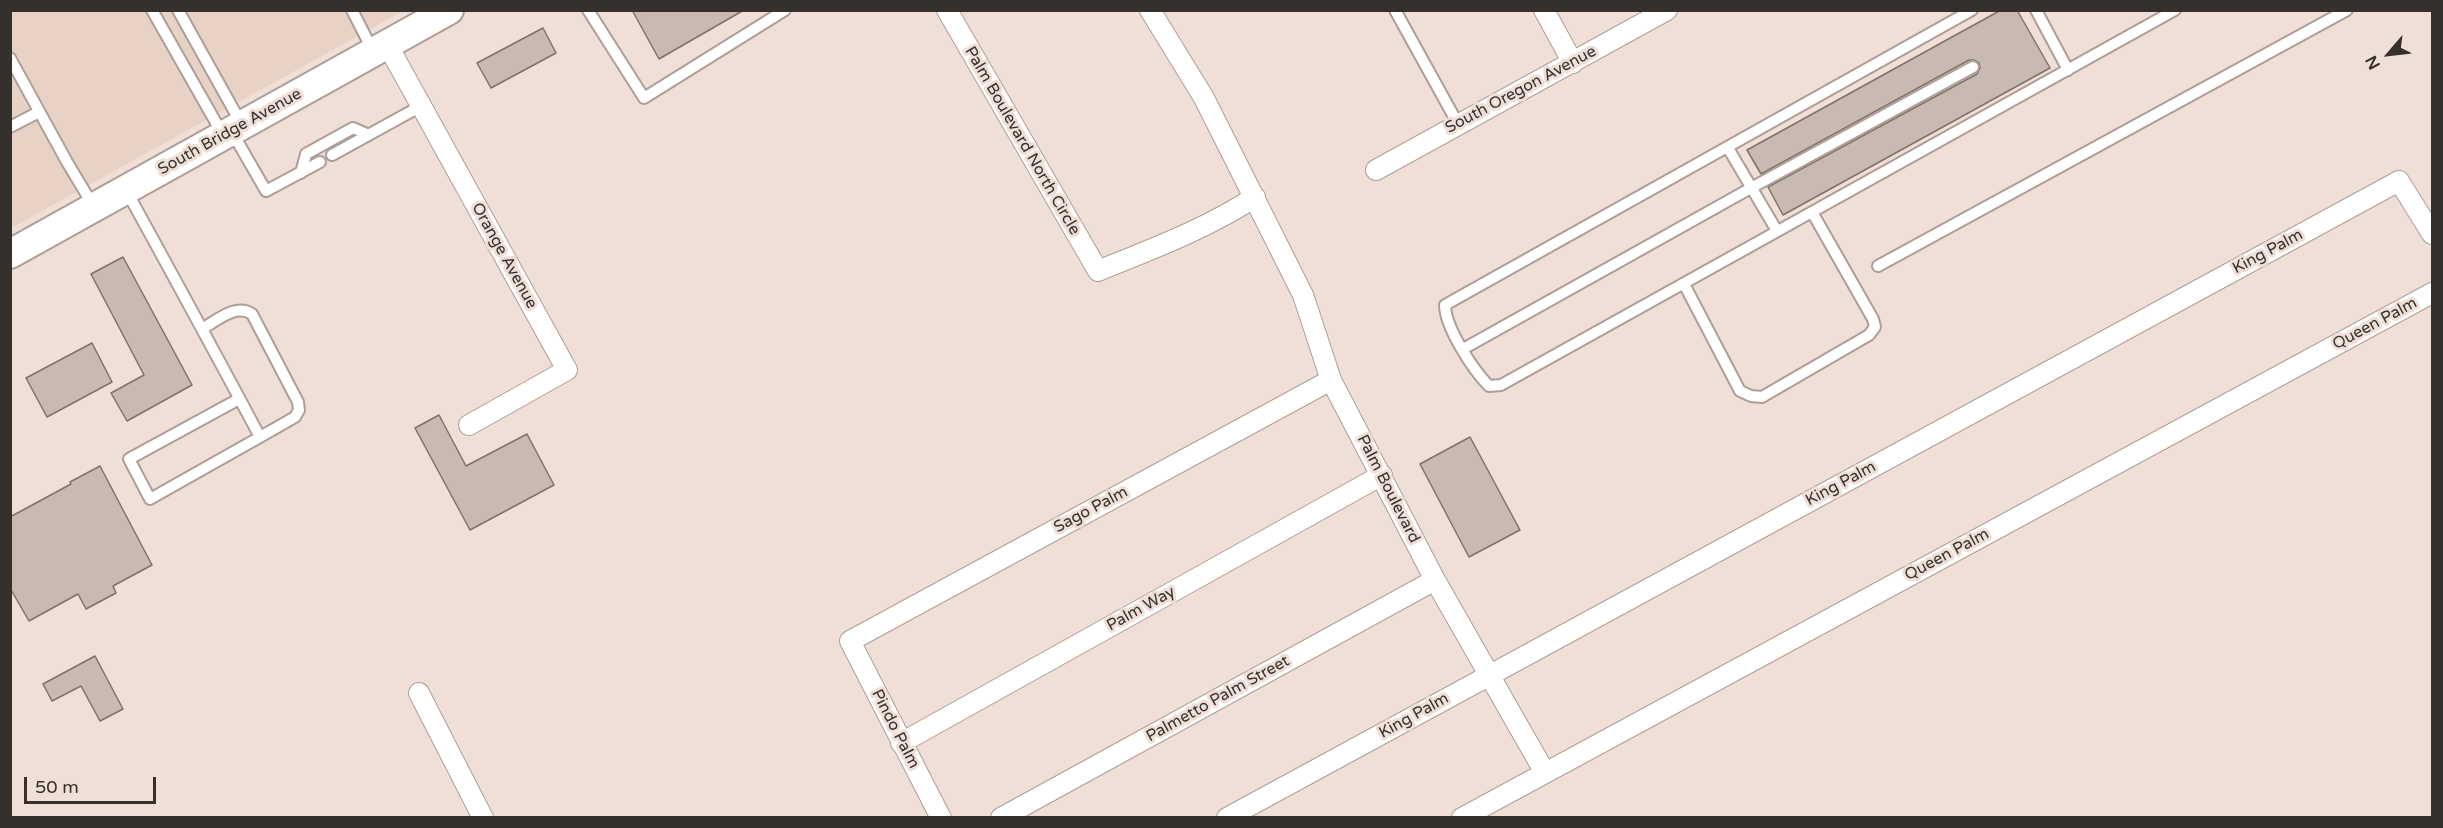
<!DOCTYPE html>
<html>
<head>
<meta charset="utf-8">
<style>
	body { margin:0 }
	#map { position:relative; width:2443px; height:828px; overflow:hidden; background:#efdfd7; font-family:"Varela Round",sans-serif }
	canvas { display:block }
	.frame { position:absolute; inset:0; border:12px solid #36302d; pointer-events:none }
	.north { position:absolute; left:2359px; top:24px; width:60px; height:60px; -webkit-text-stroke:4px #efdfd7; paint-order:stroke; rotate:242deg; font-size:16px; font-weight:700; line-height:24px; text-align:center; color:#36302d }
	.north::after { content:''; display:block; margin:auto; width:21px; height:27px; background:#36302d; clip-path:polygon(50% 0,100% 100%,50% 72%,0 100%) }
	.scale { position:absolute; left:24px; top:777px; width:132px; height:27px; box-sizing:border-box; border:3px solid #36302d; border-top:0; padding-left:8px; font-size:18px; line-height:21px; white-space:nowrap; color:#36302d; -webkit-text-stroke:4px #efdfd7; paint-order:stroke }
</style>
</head>
<body>
<div id="map">
<canvas width="2443" height="828"></canvas>
<div class="frame"></div>
<div class="north">N</div>
<div class="scale">50 m</div>
</div>
<script>
const ctx = document.querySelector('canvas').getContext('2d');
ctx.lineJoin = 'round';
function fillPath(path, color) { ctx.fillStyle = color; ctx.fill(path, 'evenodd'); }
function strokePath(path, color, width, dash) { ctx.strokeStyle = color; ctx.lineWidth = width; ctx.lineCap = dash ? 'butt' : 'round'; ctx.setLineDash(dash || []); ctx.stroke(path); }
function label(font, color, halo, rows, align = 'center') {
  ctx.font = font + ' "Varela Round",sans-serif'; ctx.lineWidth = 6; ctx.setLineDash([]); ctx.textBaseline = 'middle'; ctx.strokeStyle = halo; ctx.fillStyle = color; for (const [text, x, y, turn = 0] of rows) {
    ctx.save(); ctx.translate(x, y); ctx.rotate((+turn || 0) * Math.PI / 180); ctx.textAlign = isNaN(turn) ? turn : align; if (halo) ctx.strokeText(text, 0, 0); ctx.fillText(text, 0, 0); ctx.restore();
  }
}
fillPath(new Path2D(`
	M11,11h392l-392,217z`), '#e8d1c5');
const building = new Path2D(`
	M632,10h112l-85,49z
	M2001,10h16l33,58 -267,147 -15,-28 209,-113 3,-6 -1,-5 -5,-3h-5l-208,114 -14,-24z
	M543,28l13,25 -65,35 -14,-25z
	M123,257l69,128 -65,36 -16,-28 33,-18 -53,-101z
	M92,343l20,39 -65,35 -21,-39z
	M439,415l27,51 61,-32 27,51 -84,45 -55,-102z
	M1470,437l50,93 -51,27 -49,-93z
	M100,466l52,99 -39,21 3,7 -30,16 -8,-15 -49,27 -19,-33v-71l61,-33 -1,-2z
	M95,656l28,53 -23,12 -19,-35 -29,15 -9,-17z`);
fillPath(building, '#c8b9b1');
strokePath(building, '#7f716a', 1.5);
const lane = new Path2D(`
	M152,10l71,125
	M178,10l64,115
	M352,10l21,41
	M588,10l56,88 141,-88
	M1395,10l63,114
	M1972,10l-527,295c0,22 28,65 44,81l12,-1 674,-375
	M2036,10l32,60
	M10,58l57,104 27,45
	M10,127l29,-15
	M232,132l34,59 54,-29
	M1728,148l49,83
	M332,155l89,-49
	M301,173l5,-19 47,-26 16,7
	M126,190c45,82 90,164 134,247l-110,62 -21,-40 110,-60
	M1878,266l469,-256
	M1684,284l56,107 11,5 11,1 107,-62 6,-8 -2,-8 -61,-107
	M202,329c14,-8 34,-26 50,-15l46,88 1,8 -4,7 -35,20
	M1463,349l288,-161 222,-121`);
const street = new Path2D(`
	M947,10l151,261c54,-22 108,-42 157,-74
	M1150,10l54,88 99,197 28,85 104,200 109,191
	M1544,10l29,53
	M387,44l180,326 -98,55
	M1376,170l291,-160
	M419,693l64,125
	M901,743l481,-268
	M941,818l-91,-177 481,-261
	M1001,818l434,-238
	M1227,818l1172,-637 33,53
	M1462,818l970,-525`);
const secondary = new Path2D(`
	M10,254l439,-244`);
strokePath(lane, '#ad9e97', 14);
strokePath(street, '#ad9e97', 22);
strokePath(secondary, '#ad9e97', 32);
strokePath(lane, '#fff', 10);
strokePath(street, '#fff', 20);
strokePath(secondary, '#fff', 28);
label('16px', '#36302d', '#efdfd7', [
	["South Oregon Avenue",1521,90,-28],
	["South Bridge Avenue",230,132,-29],
	["Palm Boulevard North Circle",1022,141,60],
	["King Palm",2268,252,-28],
	["Orange Avenue",504,256,61],
	["Queen Palm",2375,324,-28],
	["King Palm",1841,484,-28],
	["Palm Boulevard",1388,489,63],
	["Sago Palm",1091,510,-28],
	["Queen Palm",1947,555,-28],
	["Palm Way",1141,609,-29],
	["Palmetto Palm Street",1218,699,-29],
	["King Palm",1414,716,-29],
	["Pindo Palm",895,729,63]
]);
</script>
</body>
</html>
